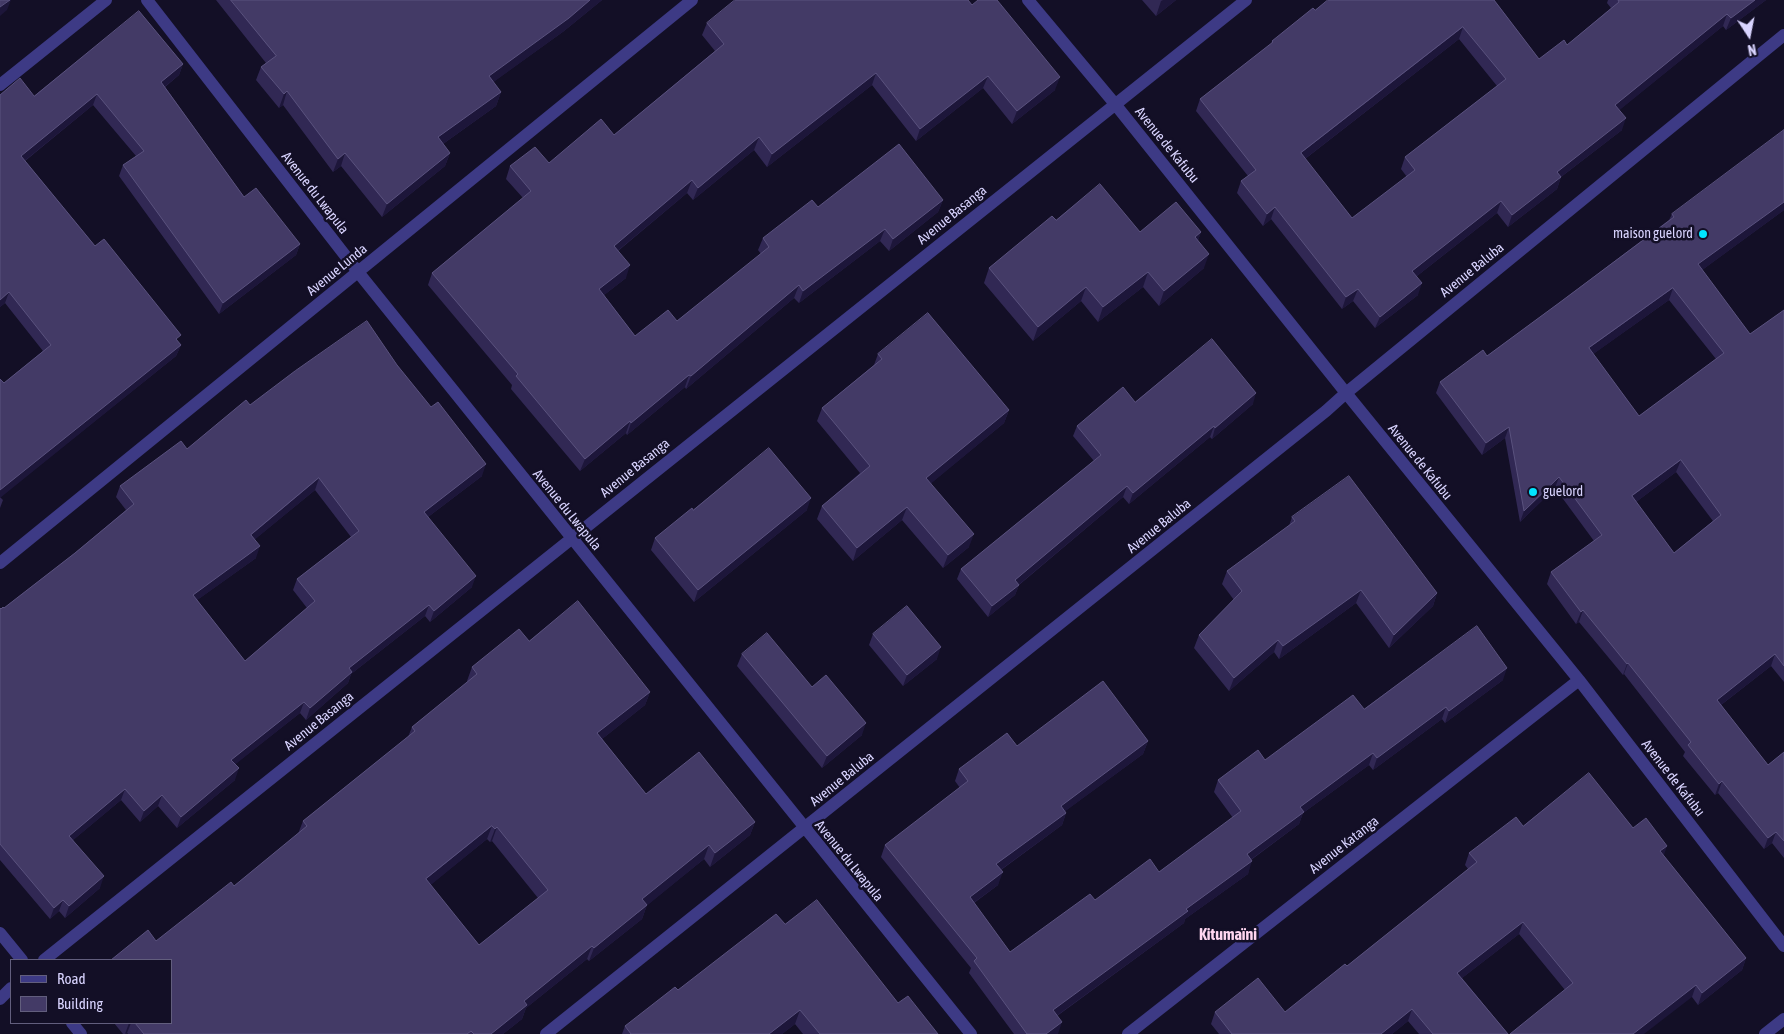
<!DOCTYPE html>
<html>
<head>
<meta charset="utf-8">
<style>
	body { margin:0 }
	#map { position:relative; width:1784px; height:1034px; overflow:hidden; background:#130f26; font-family:"Asap Condensed",sans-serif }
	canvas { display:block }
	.legend { position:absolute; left:10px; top:959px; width:162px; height:65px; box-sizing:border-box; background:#130f26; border:1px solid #625e7d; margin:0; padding:6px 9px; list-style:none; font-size:15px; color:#d9d4ff }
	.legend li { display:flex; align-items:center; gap:10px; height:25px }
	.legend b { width:25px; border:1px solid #625e7d }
	.north { position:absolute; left:1724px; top:10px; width:50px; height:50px; -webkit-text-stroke:4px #130f26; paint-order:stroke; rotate:169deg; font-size:14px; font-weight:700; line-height:20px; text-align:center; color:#d9d4ff }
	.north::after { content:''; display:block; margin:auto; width:18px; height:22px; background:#d9d4ff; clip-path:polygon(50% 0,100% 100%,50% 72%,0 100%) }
</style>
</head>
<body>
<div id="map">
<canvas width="1784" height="1034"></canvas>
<ul class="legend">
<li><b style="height:6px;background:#3d3a85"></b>Road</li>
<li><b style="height:14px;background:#433a66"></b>Building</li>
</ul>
<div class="north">N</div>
</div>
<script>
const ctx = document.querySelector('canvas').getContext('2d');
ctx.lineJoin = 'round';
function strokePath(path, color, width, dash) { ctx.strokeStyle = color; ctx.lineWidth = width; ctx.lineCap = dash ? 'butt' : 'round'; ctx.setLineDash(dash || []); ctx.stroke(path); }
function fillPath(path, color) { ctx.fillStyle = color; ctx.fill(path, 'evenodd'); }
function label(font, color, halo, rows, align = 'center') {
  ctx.font = font + ' "Asap Condensed",sans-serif'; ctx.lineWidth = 5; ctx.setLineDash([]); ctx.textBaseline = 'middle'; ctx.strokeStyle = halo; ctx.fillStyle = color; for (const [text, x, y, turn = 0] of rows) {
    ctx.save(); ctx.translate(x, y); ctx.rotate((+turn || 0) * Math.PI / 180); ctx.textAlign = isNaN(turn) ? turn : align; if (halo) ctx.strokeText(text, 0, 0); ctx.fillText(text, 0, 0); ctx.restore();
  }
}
strokePath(new Path2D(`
	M147,0l211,272 613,762
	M1028,0l87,104 231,289 233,287 205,266
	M0,85l106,-85
	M0,563l692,-563
	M0,933l22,27
	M44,960l1202,-960
	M0,999l11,-11
	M72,1023l9,11
	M546,1034l780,-623 20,-18 438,-358
	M1128,1034l451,-354
	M1765,1034l19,-15`), '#3d3a85', 12);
fillPath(new Path2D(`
	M216,0h386l-38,31 -71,51 8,10 -5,14 -53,38 7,9 -5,13 -63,51 -41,-51 -8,6 -50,-67 -4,3 -23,-28 5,-13 5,-4z
	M1142,0h34l-20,16z
	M1494,0l45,59 28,-14 44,-37 -4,-5 1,-3h158l-40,30 -3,-4 -104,84 3,20 -61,47 -4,12 -49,38 -11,-14 -80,63 1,19 -43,33 -22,-27 -11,8 -71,-90 -8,7 -26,-33 4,-12 7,-5 -52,-65 4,-12 71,-55 1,-3 43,-31zM1459,39l38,47 -92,71 -4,12 6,8 -55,41 -47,-59z
	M972,5l83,85 -43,34 -29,-36 -67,53 -44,-56 -105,82 -13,-17 -61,50 -6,-7 -69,58 8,27 -22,17 31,41 42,-15 84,-67 -3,-4 5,-12 55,-31 125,-7 -5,12 -49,39 -9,-10 -81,62 -5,-5 -108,91 -1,-2 -58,48 -1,-2 -46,38 -69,-82 1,-4 -84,-100 4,-12 91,-75 -17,-19 4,-13 39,-3 65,-28 101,-84 -13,-16 5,-12z
	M183,64l-4,11 -14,12 79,110 56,47 -4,11 -77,59 -100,-138 4,-11 13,-9 -43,-51 -68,56 70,85 86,99 -5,11 -176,141 3,3 -3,8v-129l4,4 39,-32 -38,-48 -5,4 34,-211z
	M1784,130v80l-82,60 48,64 34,-24v372l-13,-16 -50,39 47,60 16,-13v106l-12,-15 -8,6 -46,-56 -3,2 -32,-39 2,-4 -61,-78 -1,1 -44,-53 -3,2 -29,-40 4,-12 43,-31 -39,-53 -35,34 -15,-84 -23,17 -46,-62 4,-11 47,-26 72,-53 110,-83 3,-6zM1669,300l47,59 -77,57 -46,-62zM1676,472l37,49 -39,32 -38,-51z
	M1056,220l84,12h61l-3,8 6,28 -45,38 -16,-19 -45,35 -17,-21 -48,40 -49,-58 5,-15z
	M878,354l131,56 -5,13 -73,60 38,64 -26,21 -41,-48 -49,41 -36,-42 5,-13 38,-33 -43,-52 5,-13 52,-43z
	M397,365l85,111 -54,41 44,70 -42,35 -5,-6 -74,58 -3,9 -42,37 -6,-7 -65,51v16l-58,48 -19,-22 -18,16 -19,-22 -48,40 27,48 -35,30 -6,-7 -9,8 -50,-59v-252l1,1 3,-1 71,-55 51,-43 -10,-13 4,-11 67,-37 63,-44zM315,490l36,47 -54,42 -4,11 14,18 -62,53 -48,-61 59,-42 -1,-19z
	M1135,402l118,2 -41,35 -2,-2 -81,67 -6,-7 -104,88 -4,10 -27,22 -31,-38 4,-10 133,-108 -21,-25 4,-10z
	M693,510h114l-113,92 -43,-52 4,-12z
	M1292,517l145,76 -4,13 -44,42 -33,-45 -77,56 -5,-7 -45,39 -35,-43 5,-13 35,-35 -12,-16 5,-13 62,-45z
	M873,634l64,25 -34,27 -34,-41z
	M529,641l121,51 -5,13 -43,34 44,55 109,28 -5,13 -40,32 -6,-8 -57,46 -5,14 -53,42 -2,-2 -61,49 -4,11 -19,15h-375l-1,-1 -1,1h-3l-9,-11h57l-15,-82 78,-55 64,-52 5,-13 105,-84 4,-10 56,-45 -1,-1 5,-14zM487,839l3,3 2,-1 46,57 -59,47 -49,-60z
	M742,654l70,33 50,48 -40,33 -85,-102z
	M1503,680l-58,43 -3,-4 -69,51 -4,-5 -66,48 -4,11 -48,36 -3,14 -63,45 -1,4 -127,93 1,18h-44l-45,-61 2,-5 -90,-111 4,-12 75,-57 -5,-7 4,-12 58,-23 131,-5 -5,13 -78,57 1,2 -4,12 -61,45 -3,15 -24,18 36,49 85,-52 64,-28 74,-54 -19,-26 4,-12 47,-20 99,-51z
	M1523,826l110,2 31,28 82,102 -4,12 -44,35 -6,-8 -127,-7 -46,-56 -57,44 46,56h-89l-11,-13 -16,13h-173l-8,-10 4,-12h70l62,-46 121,-97 -3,-4 4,-12z
	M785,924l113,79 40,31h-135l-8,-10 -13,10h-160l3,-8 53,-36z`), '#312854');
fillPath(new Path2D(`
	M10,0h1l-4,10 -7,6v-9z
	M590,0h12l-38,31 -80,58 5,-13z
	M1163,0h13l-20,16 5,-15z
	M1755,0h11l-40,30 5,-12z
	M1727,14l-4,12 -112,91 4,-12z
	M1463,27l-4,12 -162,126 4,-12z
	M183,64l-4,11 -22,18 4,-11z
	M876,73l-4,12 -105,82 5,-13z
	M988,76l-5,12 -67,53 4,-12z
	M1060,77l-5,13 -43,34 5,-13z
	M287,91l-4,14 -4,3 5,-14z
	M501,92l-5,14 -63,45 5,-14z
	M97,94l-4,11 -76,62 4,-11z
	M1626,118l-4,12 -69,53 4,-11z
	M759,137l-5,13 -61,50 5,-12z
	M345,153l-4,13 -8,6 5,-13z
	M450,153l-5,13 -63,51 5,-13z
	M1561,177l-4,12 -49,38 4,-12z
	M692,180l-5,13 -78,65 5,-12z
	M943,200l-5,12 -49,39 4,-12z
	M1501,201l-4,12 -89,70 4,-12z
	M1784,202v8l-90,66 4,-12z
	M1275,207l-4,12 -8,7 4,-12z
	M885,229l-5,12 -81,62 4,-12z
	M1201,232l-5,14 -1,-9z
	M300,244l-4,11 -77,59 4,-11z
	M1209,254l-5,14 -45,38 5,-15z
	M630,265l-4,13 -31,24 4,-13z
	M1148,272l-5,15 -45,35 5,-15z
	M1422,283l-4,12 -43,33 5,-11z
	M799,285l-5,13 -108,91 5,-13z
	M1086,287l-5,14 -48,40 5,-14z
	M1673,288l-4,12 -84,60 4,-12z
	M1358,289l-5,12 -11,8 4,-12z
	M9,292l-4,11 -5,4v-7z
	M181,345l-5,11 -176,142v-8z
	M689,375l-4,12 -58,48 4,-12z
	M1256,393l-3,11 -41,35 3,-11z
	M1009,410l-5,13 -82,68 4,-13z
	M630,421l-4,12 -46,38 5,-12z
	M1214,426l-4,11 -81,67 4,-11z
	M1509,427l-4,11 -23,17 4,-12z
	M1681,460l-5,12 -48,36 4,-12z
	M486,464l-4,12 -62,47 4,-11z
	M1559,477l-4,11 -35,34 4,-11z
	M319,478l-4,12 -68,56 4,-11z
	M1127,486l-4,11 -107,90 3,-2 -4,10 -27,22 4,-11 23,-26z
	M811,498l-4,12 -113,92 4,-12z
	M907,507l-5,13 -49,41 4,-13z
	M974,534l-5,13 -26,21 5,-13z
	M260,546l-4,12 -67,48 4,-11z
	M476,576l-4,11 -42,35 4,-11z
	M1361,590l-5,13 -77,56 4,-13z
	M1437,593l-4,13 -44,42 5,-13z
	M429,605l-4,11 -74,58 -3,9 -42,37 4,-12 39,-40z
	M1583,610l-4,12 -3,2 5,-12z
	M1278,640l-4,12 -45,39 5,-13z
	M941,647l-4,12 -34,27 4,-11z
	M1775,654l-4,12 -58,45 4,-11z
	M1628,663l-4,11 -1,1 4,-11z
	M1507,668l-4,12 -58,43 4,-12z
	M650,692l-5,13 -53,42 5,-14z
	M304,702l-4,11 -73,58 4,-11z
	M1446,707l-4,12 -69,51 4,-12z
	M866,723l-4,12 -40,33 5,-12z
	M1148,741l-5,13 -87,64 5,-12z
	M1373,753l-4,12 -66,48 -4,11 -57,42 5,-12 53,-47z
	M239,768l-4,12 -58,48 4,-11z
	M1722,781l-4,12 -3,2 4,-11z
	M125,789l-4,11 -56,47 4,-11z
	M162,795l-4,11 -18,16 4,-11z
	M1066,813l-4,12 -70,51 4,-12z
	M755,822l-5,13 -40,32 5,-14z
	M492,826l-5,13 -66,54 5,-14z
	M497,827l-5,14 -2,1 5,-13z
	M1776,832l-4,11 -8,6 4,-11z
	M709,845l-5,14 -66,54 4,-14z
	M1667,846l-4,12 -3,-7z
	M1252,861l-4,13 -63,45 -1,4 -136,99 5,-12 133,-101z
	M1003,872l-5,13 -33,24 5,-12z
	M104,876l-4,12 -35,30 4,-12z
	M63,900l-4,11 -9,8 4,-11z
	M647,905l-5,14 -53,42 5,-13z
	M1523,922l-4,12 -66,51 4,-12z
	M592,946l-5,13 -61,49 -4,11 -19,15h-12l33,-33z
	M1746,958l-4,12 -44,35 4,-12z
	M1696,985l-4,12 -48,37h-11z
	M1412,1009l-4,12 -16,13h-11z
	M800,1010l-5,14 -13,10h-13z
	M1062,1022l-4,12h-12z
	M129,1023h2l-4,10 -2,1z`), '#1d163a');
const building = new Path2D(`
	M0,0h10l-10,7z
	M231,0h359l-21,18 -80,58 12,16 -63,45 12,16 -63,51 -42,-51 -7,6 -51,-68 -3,3 -23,-27 15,-11z
	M735,0h233l4,5 6,-5h19l63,77 -43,34 -29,-35 -68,53 -44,-56 -104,81 -13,-17 -61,51 -6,-8 -78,66 16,19 -31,24 36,47 33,-26 9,11 92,-74 -6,-9 49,-38 6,7 81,-63 44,56 -50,39 -8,-10 -82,62 -4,-6 -108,91 -2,-1 -58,48 -1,-2 -45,38 -69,-83 2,-2 -86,-101 99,-82 -21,-25 25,-19 14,16 52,-44 13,16 110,-91 -17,-21z
	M1328,0h166l45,59 25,-19 3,5 52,-43 -1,-2h137l-24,18 -4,-4 -112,91 11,13 -69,54 4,5 -49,38 -11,-14 -89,70 10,12 -42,34 -22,-28 -12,8 -71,-90 -8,7 -26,-33 15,-11 -56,-71 73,-57 -1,-1 41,-33 2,2zM1463,27l43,52 -101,78 10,13 -63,48 -51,-65z
	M139,11l44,53 -22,18 83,115 12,-9 44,56 -77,59 -100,-138 21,-14 -47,-57 -76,62 74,90 9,-7 77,96 -5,4 5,6 -181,145v-111l4,4 47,-38 -42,-53 -9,8v-205l20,-17 14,18z
	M1784,130v72l-86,62 52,70 34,-24v356l-9,-12 -58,46 51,65 16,-13v89l-8,-9 -8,6 -46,-57 -3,3 -31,-39 3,-3 -63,-79 -1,1 -44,-54 -2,2 -30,-40 51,-37 -43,-58 -35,34 -15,-84 -23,16 -46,-61 43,-32 4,6 72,-53 115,-86 -2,-3zM1673,288l51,65 -85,63 -50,-68zM1681,460l40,55 -47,38 -42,-57z
	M1100,184l40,48 36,-30 25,30 -6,5 14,17 -45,37 -16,-19 -45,35 -17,-20 -48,40 -49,-59 63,-52 4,4z
	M928,313l81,97 -83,68 48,56 -26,21 -41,-48 -50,41 -35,-42 48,-40 -48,-58 60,-49 -4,-5z
	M367,321l30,44 34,42 7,-5 48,62 -62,48 52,64 -42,35 -5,-6 -80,63 3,4 -42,36 -6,-6 -73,58 8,8 -58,49 -19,-22 -18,16 -19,-22 -56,47 35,40 -35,30 -6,-6 -9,8 -54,-64v-236l1,1 2,-2 1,1 71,-55 59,-49 -14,-18 61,-45 6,8 59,-49 4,5 45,-34zM319,478l40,53 -62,48 18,22 -70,60 -52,-66 67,-49 -9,-11z
	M1212,339l44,54 -41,35 -1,-2 -81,67 -6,-7 -112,94 4,5 -27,21 -31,-37 140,-114 -24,-29 46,-39 12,15z
	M769,448l42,50 -113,92 -43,-52 37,-30 1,2z
	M1349,476l88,117 -43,42 -33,-45 -78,56 -5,-6 -44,38 -35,-43 43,-44 -15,-20 68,-50 -3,-4z
	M578,601l72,91 -53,41 49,61 53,-42 56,70 -40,31 -6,-8 -67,54 5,6 -53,43 -2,-2 -68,55 3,4 -36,29h-17l-3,-3 -4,3h-323l-9,-11h36v-63h-60l37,-30 8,11 75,-59 3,4 73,-60 -4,-5 112,-90 -3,-4 65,-53 -5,-7 47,-38 10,12zM492,826l3,3 2,-2 51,63 -69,55 -53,-66z
	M907,606l34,41 -34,28 -34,-41z
	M1477,626l30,42 -58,43 -3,-4 -69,51 -4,-5 -73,54 4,5 -57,42 5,7 -66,48 2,2 -135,99 9,12 -16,12h-19l-53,-73 3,-3 -92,-113 83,-64 -9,-12 48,-36 10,13 86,-65 45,60 -87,65 5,7 -70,51 7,8 -33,25 40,55 80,-58 5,6 55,-41 9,13 82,-61 -23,-31 40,-30 7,10 88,-65 11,14z
	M767,633l45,54 14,-12 40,48 -39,33 -85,-102z
	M1589,773l44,55 13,-10 21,28 -7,5 86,107 -44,35 -6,-8 -63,49h-123l63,-51 -50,-61 -66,51 51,61h-75l-21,-25 -31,25h-149l-17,-22 43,-34 27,34 60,-48 2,2 130,-104 -8,-9 47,-36 7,9z
	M817,900l81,103 10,-7 30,38h-118l-20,-24 -31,24h-139h1l-6,-8 50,-39 3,3 98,-76 9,10z`);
fillPath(building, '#433a66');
strokePath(building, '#5a527e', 1);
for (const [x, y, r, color] of [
	[1703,234,5,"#00e5ff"],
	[1533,492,5,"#00e5ff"]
]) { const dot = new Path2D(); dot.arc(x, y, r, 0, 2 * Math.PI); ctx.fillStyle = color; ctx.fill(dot); strokePath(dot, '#130f26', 2); }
label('14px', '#d9d4ff', '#130f26', [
	["Avenue de Kafubu",1167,145,51],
	["Avenue du Lwapula",315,193,52],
	["Avenue Basanga",952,215,-39],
	["Avenue Lunda",337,270,-39],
	["Avenue Baluba",1472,270,-39],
	["Avenue de Kafubu",1420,462,51],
	["Avenue Basanga",635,468,-39],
	["Avenue du Lwapula",567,510,51],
	["Avenue Baluba",1159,526,-39],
	["Avenue Basanga",319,721,-39],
	["Avenue de Kafubu",1673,778,52],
	["Avenue Baluba",842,779,-39],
	["Avenue Katanga",1344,845,-38],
	["Avenue du Lwapula",849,861,51]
]);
label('14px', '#d9d4ff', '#130f26', [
	["maison guelord",1693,234],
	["guelord",1543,492,"left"]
], 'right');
label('bold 16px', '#ffd6f0', '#130f26', [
	["Kitumaïni",1228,935]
]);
</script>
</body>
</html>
